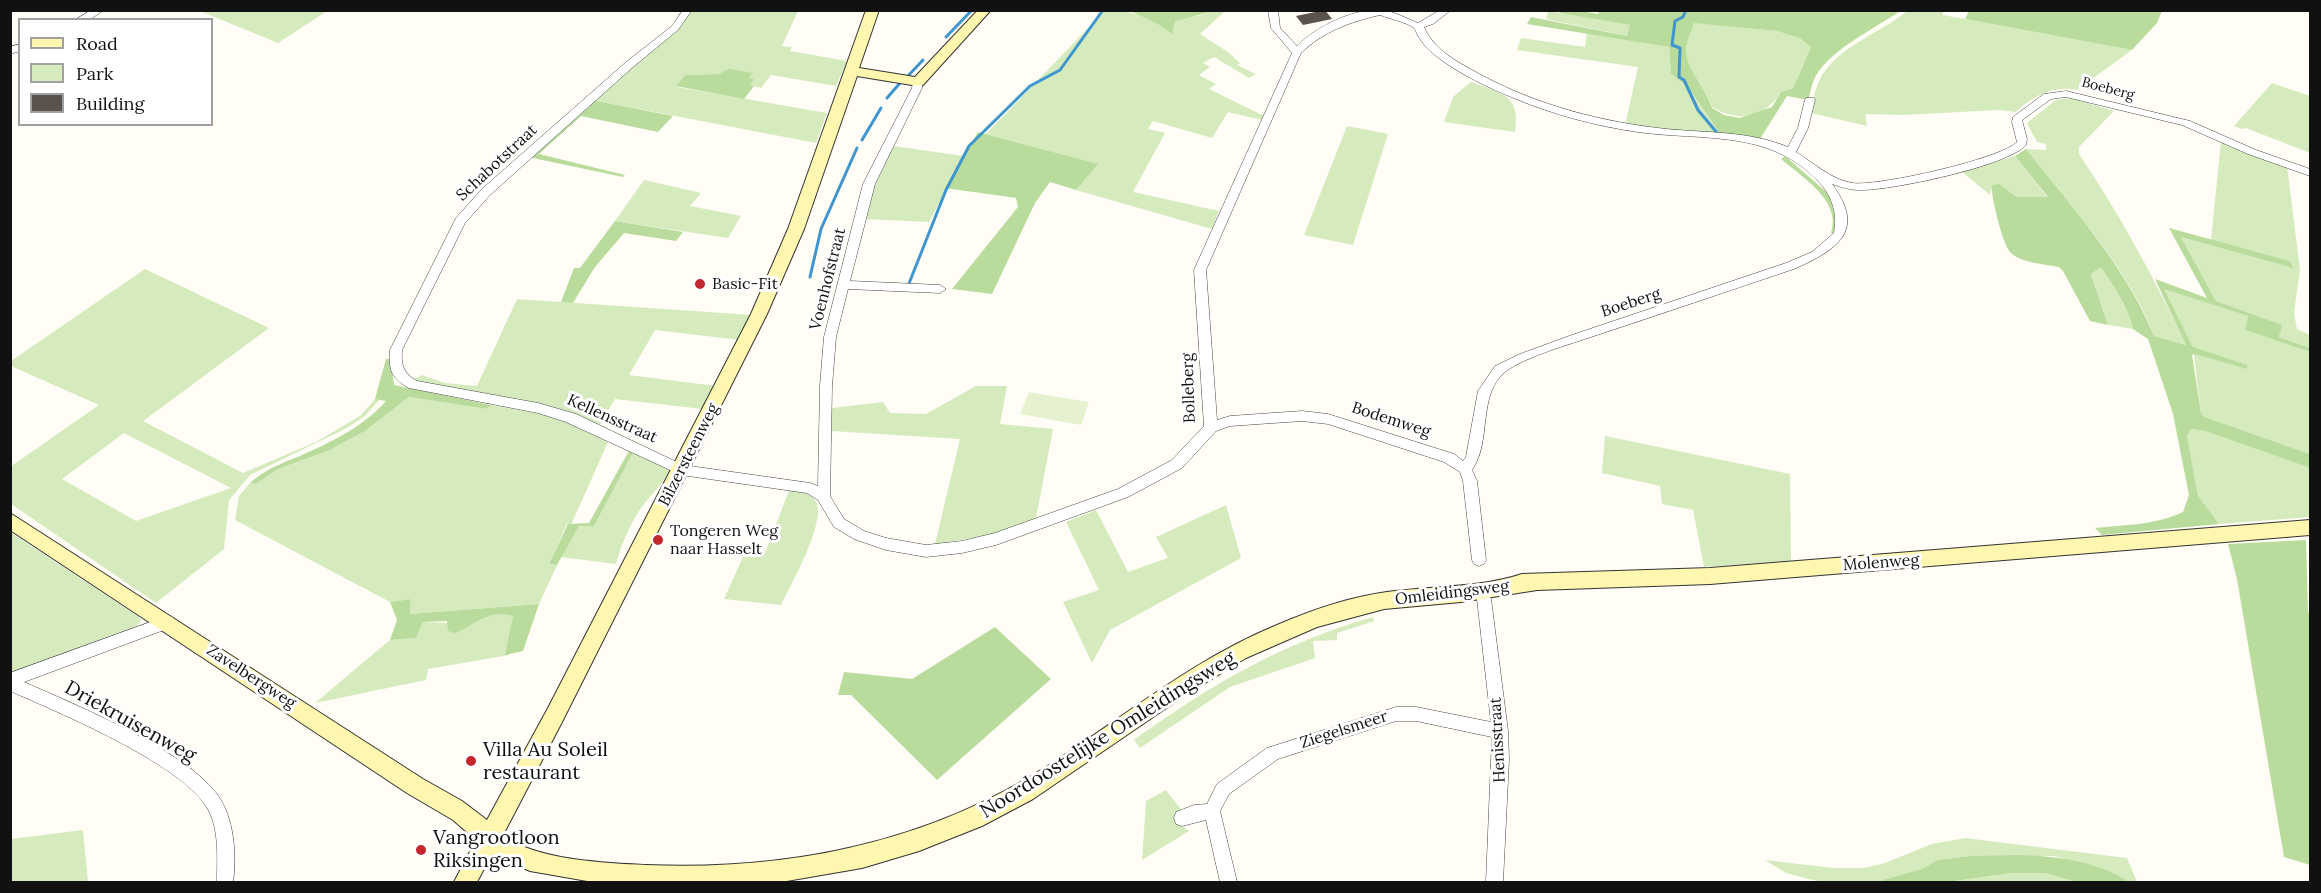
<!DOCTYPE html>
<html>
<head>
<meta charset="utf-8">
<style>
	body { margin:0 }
	#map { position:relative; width:2321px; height:893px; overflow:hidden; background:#fffdf5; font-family:Lora,serif }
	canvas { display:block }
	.frame { position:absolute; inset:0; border:12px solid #111; pointer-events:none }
	.legend { position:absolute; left:18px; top:18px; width:195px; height:108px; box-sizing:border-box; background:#fff; border:2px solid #a0a0a0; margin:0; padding:8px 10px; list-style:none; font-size:18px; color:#111 }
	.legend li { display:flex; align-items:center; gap:12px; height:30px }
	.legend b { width:30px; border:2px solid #a0a0a0 }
</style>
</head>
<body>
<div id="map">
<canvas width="2321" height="893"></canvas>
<div class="frame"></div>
<ul class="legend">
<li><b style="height:8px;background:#fff6b0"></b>Road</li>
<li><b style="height:16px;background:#d5ebbd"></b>Park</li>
<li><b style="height:16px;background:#5a524d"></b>Building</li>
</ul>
</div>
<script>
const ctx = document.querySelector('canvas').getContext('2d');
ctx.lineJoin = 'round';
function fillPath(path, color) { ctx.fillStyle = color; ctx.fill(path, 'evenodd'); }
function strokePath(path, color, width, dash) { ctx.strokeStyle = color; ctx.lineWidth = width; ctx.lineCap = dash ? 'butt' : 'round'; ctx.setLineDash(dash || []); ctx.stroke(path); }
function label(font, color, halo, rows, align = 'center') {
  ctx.font = font + ' Lora,serif'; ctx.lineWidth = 6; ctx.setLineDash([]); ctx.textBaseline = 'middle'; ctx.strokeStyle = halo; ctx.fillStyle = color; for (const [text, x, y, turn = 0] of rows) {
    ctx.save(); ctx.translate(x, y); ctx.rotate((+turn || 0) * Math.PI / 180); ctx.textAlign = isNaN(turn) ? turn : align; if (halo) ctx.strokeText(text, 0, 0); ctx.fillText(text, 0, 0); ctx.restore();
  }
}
fillPath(new Path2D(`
	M200,11l127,-1v1l-49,32z
	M691,11h107l-16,35 10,1 -2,4 57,10 -11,25 -65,-11 -10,13 -12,-3 4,-6 -4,-1 4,-5 -68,2 -8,12 150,26 -11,30 -224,-43z
	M1100,11c34,0 44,2 72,22l3,-13 28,-5 4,-2 -3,-2h21l-25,23 28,18 12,11 -3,2 19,9 -7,4 -35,-21 -11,6 7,4 -11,8 17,9 -7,5 55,27 -2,4 -34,-8 -16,26 -59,-17 -5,8 17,4 -32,59 86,19 -7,18 -136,-39 21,-26 -111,-30 106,-110z
	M1548,11l83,14 -4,11 -81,-17z
	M1907,11h36v4l189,35 -55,40c-22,-5 -46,7 -61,22l-17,-2 -97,5 -37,-1 2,12 -56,-13c2,-11 3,-22 8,-32 16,-34 61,-47 88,-70z
	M1694,22l83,9 23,6 11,10 -18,41 -12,4c-16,26 -43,31 -69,15 -6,-19 -26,-36 -26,-56 0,-9 6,-20 8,-29z
	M1587,33l82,14 2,27 17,13 33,48 -96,-10 13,-58 -121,-17 4,-12 64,9z
	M1471,82c30,11 50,12 44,50l-71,-10 9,-25z
	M2272,83l38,13v57l-64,-25 -5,1 -7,-3z
	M2071,98l43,13 -35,36v7c41,61 76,125 107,191l-32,-9c-24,-66 -85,-132 -128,-187l20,1v-6l-9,-2 -10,-19 29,-23z
	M1347,126l41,8 -35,111 -49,-10z
	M2221,141l66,25 13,104 -6,43 3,16 13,6v13l-31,-11 2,-12 -65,-24 -35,-64 109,30v-6l-79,-21z
	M893,146l71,10 -35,66 -65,-3 7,-26z
	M2015,156l33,42 -31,-1 -8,-6 -18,-2 -1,6 -28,-23z
	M644,180l57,13 -11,13 51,10 -13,22 -113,-17z
	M2101,267c13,20 27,39 32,62l-25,-4 -17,-51z
	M145,269l124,59 -126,93 100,52 73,-31 44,-26 15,-17h5l-15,17 -18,12 -97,47 -21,25 -5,49 -68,54 -145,-99 -1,-37 89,-62 -88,-39v-5zM124,433l107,55 -95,33 -74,-42z
	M2163,288l85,28 -3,14 65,22v102l-105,-37 -4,-4 -8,-66z
	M517,299l235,16 -12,25 -85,-10 -26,45 87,11 -13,23 -88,-10 -15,26 -80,-26 -44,-5 -64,-14 10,-5 23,8 32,3z
	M976,386h31l-7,38 53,5 -17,89 -44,17 -57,9 25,-105 -129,-8 1,-23 51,-6 7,11 36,1z
	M409,397l78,12 4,-4 67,12 50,25 -37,83 -4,-1 -18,40 8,1 -18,39 -129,10 1,-15 -21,3 -155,-82 4,-24 11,-13 6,1 22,-15 52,-19 35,-19z
	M2191,429l14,2 105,37v49l-91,7 -21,-27 -11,-61z
	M1605,436l185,38 1,87 -87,6 -11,-57 -31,-6 -2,-18 -58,-13z
	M634,451l36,18c-9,18 -21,27 -31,42 -10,16 -18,34 -23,53l-55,-7 18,-31h15z
	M790,488c9,2 19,4 25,12 14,18 -25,86 -34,105l-57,-6 22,-49 20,1z
	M1226,505l15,53 -131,72 -18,33 -29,-61 36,-12 -33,-68 30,-12 32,62 40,-14 -12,-21z
	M10,532l129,85 2,4 -5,5 -125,46z
	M504,614l9,2 -4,39 -81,14 -2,11 -111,23 75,-63 26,-2 7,-16 46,2 20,-9z
	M1373,617l1,4 -37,12v7l-24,1 2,17 -85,29 -90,61 -6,-8c76,-55 148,-97 239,-123z
	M1166,790l17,22 -2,13 8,6 -47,29 4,-59z
	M83,830l5,52h-77v-43z
	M1965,838l162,20 10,24h-8l-32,-15 -43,-11h-84l-32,4 -17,9 -45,13h-55l-35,-9 -21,-13 68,8h31l21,-5 47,-19z
	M2012,873h33l31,9h-128z`), '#d5ebbd');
fillPath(new Path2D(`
	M1204,10l3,3 -32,8 -3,13 -14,-10 -27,-13z
	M1599,10l301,1c-25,18 -75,40 -87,71 -2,6 -3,12 -5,18l-21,-4 -27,43 -39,-4 -33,-48 -17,-13 -2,-27 -142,-23 4,-7 96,19 3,-11 -70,-12v-2h21l17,3zM1694,23l83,8 23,7 11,9 -18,41 -12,4 -9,15 -32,11 -16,-3 -12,-7c-6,-20 -25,-37 -26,-57 0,-9 6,-20 8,-28z
	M1969,11l193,-1v1l-5,12 -25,27 -167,-31z
	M729,69l24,4 -4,5 5,1 -4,6 4,1 -10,13 -68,-13 9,-11 34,-1z
	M592,100l81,16 -15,16 -77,-16 -42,38 86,21 -2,2 -95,-20z
	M978,132l120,32 -22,26 -26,-8 -15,21 -43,91 -40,-5 66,-82 -2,-9 -71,-10z
	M2026,149c46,58 100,118 128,187l32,9 -31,-66 52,19 -38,-70 121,33 3,7 -112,-31 35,64 66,24 -3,12 31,11v4l-65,-22 3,-14 -84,-27 29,58 54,18v4l-52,-15 -3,1 9,58 4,4 105,37v14l-105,-37 -14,-2 -4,7 11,60 21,28 -117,11 -7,-7c30,-3 61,-3 88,-16l6,-17 -16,-81 -25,-75 -15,-10c-5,-23 -19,-42 -32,-62l-10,7 17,51 -18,-4 -27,-50 -4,-4c-14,-3 -39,-4 -49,-15 -7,-7 -20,-58 -18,-67l7,-1 18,13h31l-33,-41z
	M1785,156l45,39 8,16 -3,23 -4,-1c11,-32 -29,-56 -50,-74z
	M615,221l68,11 -7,9 -52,-8 -29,34 -22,36 -12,-1 13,-34h6z
	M386,359h5l3,26 97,20 -4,4 -78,-12 -44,34 -35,19 -52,19 -22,15 -6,-1c14,-13 32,-20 50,-27 31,-14 63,-29 86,-55l-11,-2z
	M630,449l4,2 -40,75h-15l-22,39 -8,-1 19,-40 21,-1z
	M2306,540l2,72 2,1v252l-26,-8 -47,-278 -9,-35z
	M411,599l-1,15 129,-10 -16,47 -18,4 8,-39c-27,-7 -36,8 -58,17l-7,-2 -1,-10 -24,1 -7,16 -26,2 7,-20 -7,-18z
	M995,627l56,52 -114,101 -86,-85h-13l6,-23 68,7z
	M2019,855c37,1 78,6 110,27h-53l-31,-9h-33l-64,9h-72l45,-13 17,-9 32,-4z`), '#b9dc9c');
fillPath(new Path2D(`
	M1029,392l60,10 -8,23 -61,-11z`), '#e6f2cf');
strokePath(new Path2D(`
	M1686,10l-3,7 -8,4 -3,24 8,3 -1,29 5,3 14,30 20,24
	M946,37l26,-27
	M906,78l17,-18
	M887,98l13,-15
	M862,140l19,-32
	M810,277l11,-48 36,-81
	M908,286l38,-96 23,-44 61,-60 30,-16 43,-60`), '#3f96cf', 3);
fillPath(new Path2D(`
	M1325,10l7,9 -29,6 -7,-9z`), '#5a524d');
const street = new Path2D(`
	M91,10h13l-15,10h-14z
	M683,10h9l-14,20 -45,37 -143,128 -25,28 -63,127c-1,15 1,23 15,31l121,22 38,11 107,51 127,18 8,3 2,-100 4,-49 39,-153 49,-96 1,-6 5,-3 4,1v8l-47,96 -25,97 90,4 6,4 -6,4 -92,-4 -12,48 -4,49 -2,110 14,23 20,12 22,7 40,7 36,-4 33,-8 123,-44 54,-29 32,-34 -10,-156 98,-217 -21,-25 -3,-18h10l2,18 17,18c20,-20 58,-38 85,-36 12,1 25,9 36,13l22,-13h11l-18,14 -9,3c11,25 36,36 59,49 57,30 119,46 183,53 41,4 83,2 122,18l10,-19 7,-28 1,-2h8l1,2 -7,28 -12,24c18,11 34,27 56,31 24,4 149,-24 165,-41l-5,-20 1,-5 31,-23 22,-3 124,30 66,29 54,19v7l-62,-22 -66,-29 -116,-28 -15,2 -29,21 5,19 -1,6c-18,21 -137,46 -167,45 -9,0 -19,-3 -27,-6 35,47 5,66 -38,85 -66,22 -133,45 -200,67 -23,8 -70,21 -89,36 -28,23 -13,70 -33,98l5,11 9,79 -2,4 -5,2 -5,-2 -2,-4 -9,-79 -3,-9 -16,-10 -116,-38 -26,-3 -72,5 -14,5 -34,37 -54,29 -132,48 -34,8 -36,4 -40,-7 -32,-11 -20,-12 -16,-27 -11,-7 -126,-18 -115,-53 -28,-9 -129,-25c-17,-9 -21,-19 -19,-38l66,-132 26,-29 143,-126 47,-37zM1380,15c7,3 29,8 34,13 2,2 2,5 4,8 5,8 11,15 18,20 23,18 53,32 80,43 39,16 80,27 122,33 64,9 130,-3 179,48 15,15 21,33 17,53l-22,19 -26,11 -214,72 -52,19 -25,12 -17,25 -12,66 -3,4 -9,-7 -126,-40 -26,-3 -72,5 -13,4 -11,-150 95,-217c23,-22 49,-31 79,-38z
	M20,44v7l-10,3v-7z
	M1484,593l5,2 2,4 17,132 1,28 -6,123h-17l6,-145 -76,-16h-20l-118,38 -49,35 -9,17 17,71h-17l-14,-62 -24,6 -6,-2 -2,-6 2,-6 18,-7 13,-1 10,-20 50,-36 129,-41h20l75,15 -14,-123 2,-4z
	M167,616l5,1 3,5 -3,5 -148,55c52,23 159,67 193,112 17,23 20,61 16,88h-16c0,-23 3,-55 -11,-76 -29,-44 -146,-93 -196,-115v-18z`);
const secondary = new Path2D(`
	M866,10h13l-20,58 56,9 63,-67h13l-68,75 -5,1 -61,-10 -53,153 -37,85 -205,408 -59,113c32,25 102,28 143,30 142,6 282,-22 403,-100 75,-48 145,-106 228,-140 35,-15 72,-28 110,-33 45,-6 93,-4 135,-18l188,-6 600,-48v15l-600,49 -173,6 -76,12 -77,7 -67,18 -71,31 -62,38 -151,103 -51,27 -63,25 -57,17 -81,14h-188l-63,-11 -38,-17 -15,28h-23l22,-42 -23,-20 -46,-27 -397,-263v-17l413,266 39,22 25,19 61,-112 203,-394 37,-85z`);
strokePath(street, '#444', 1);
strokePath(secondary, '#333', 2);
fillPath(street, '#fff');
fillPath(secondary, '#fff6b0');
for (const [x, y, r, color] of [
	[700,284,6,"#c4262e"],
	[658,540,6,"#c4262e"],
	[471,761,6,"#c4262e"],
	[421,850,6,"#c4262e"]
]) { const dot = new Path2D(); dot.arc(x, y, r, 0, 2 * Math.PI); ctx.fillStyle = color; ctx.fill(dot); strokePath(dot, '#fff', 2); }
label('14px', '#111', '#fff', [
	["Boeberg",2108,89,15]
]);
label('16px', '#111', '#fff', [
	["Schabotstraat",497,163,-43],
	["Voenhofstraat",828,279,-76],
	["Boeberg",1631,303,-18],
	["Bolleberg",1189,388,-92],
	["Kellensstraat",612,419,24],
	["Bodemweg",1391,420,18],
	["Bilzersteenweg",689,455,-63],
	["Molenweg",1881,563,-4],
	["Omleidingsweg",1452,593,-7],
	["Zavelbergweg",251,677,33],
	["Ziegelsmeer",1344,730,-18],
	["Henisstraat",1498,740,-93]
]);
label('16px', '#111', '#fff', [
	["Basic-Fit",712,284],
	["Tongeren Weg",670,531],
	["naar Hasselt",670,549]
], 'left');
label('20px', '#111', '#fff', [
	["Driekruisenweg",130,722,29],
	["Noordoostelijke Omleidingsweg",1108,735,-32]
]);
label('20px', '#111', '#fff', [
	["Villa Au Soleil",483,750],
	["restaurant",483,773],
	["Vangrootloon",433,838],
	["Riksingen",433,861]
], 'left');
</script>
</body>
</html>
